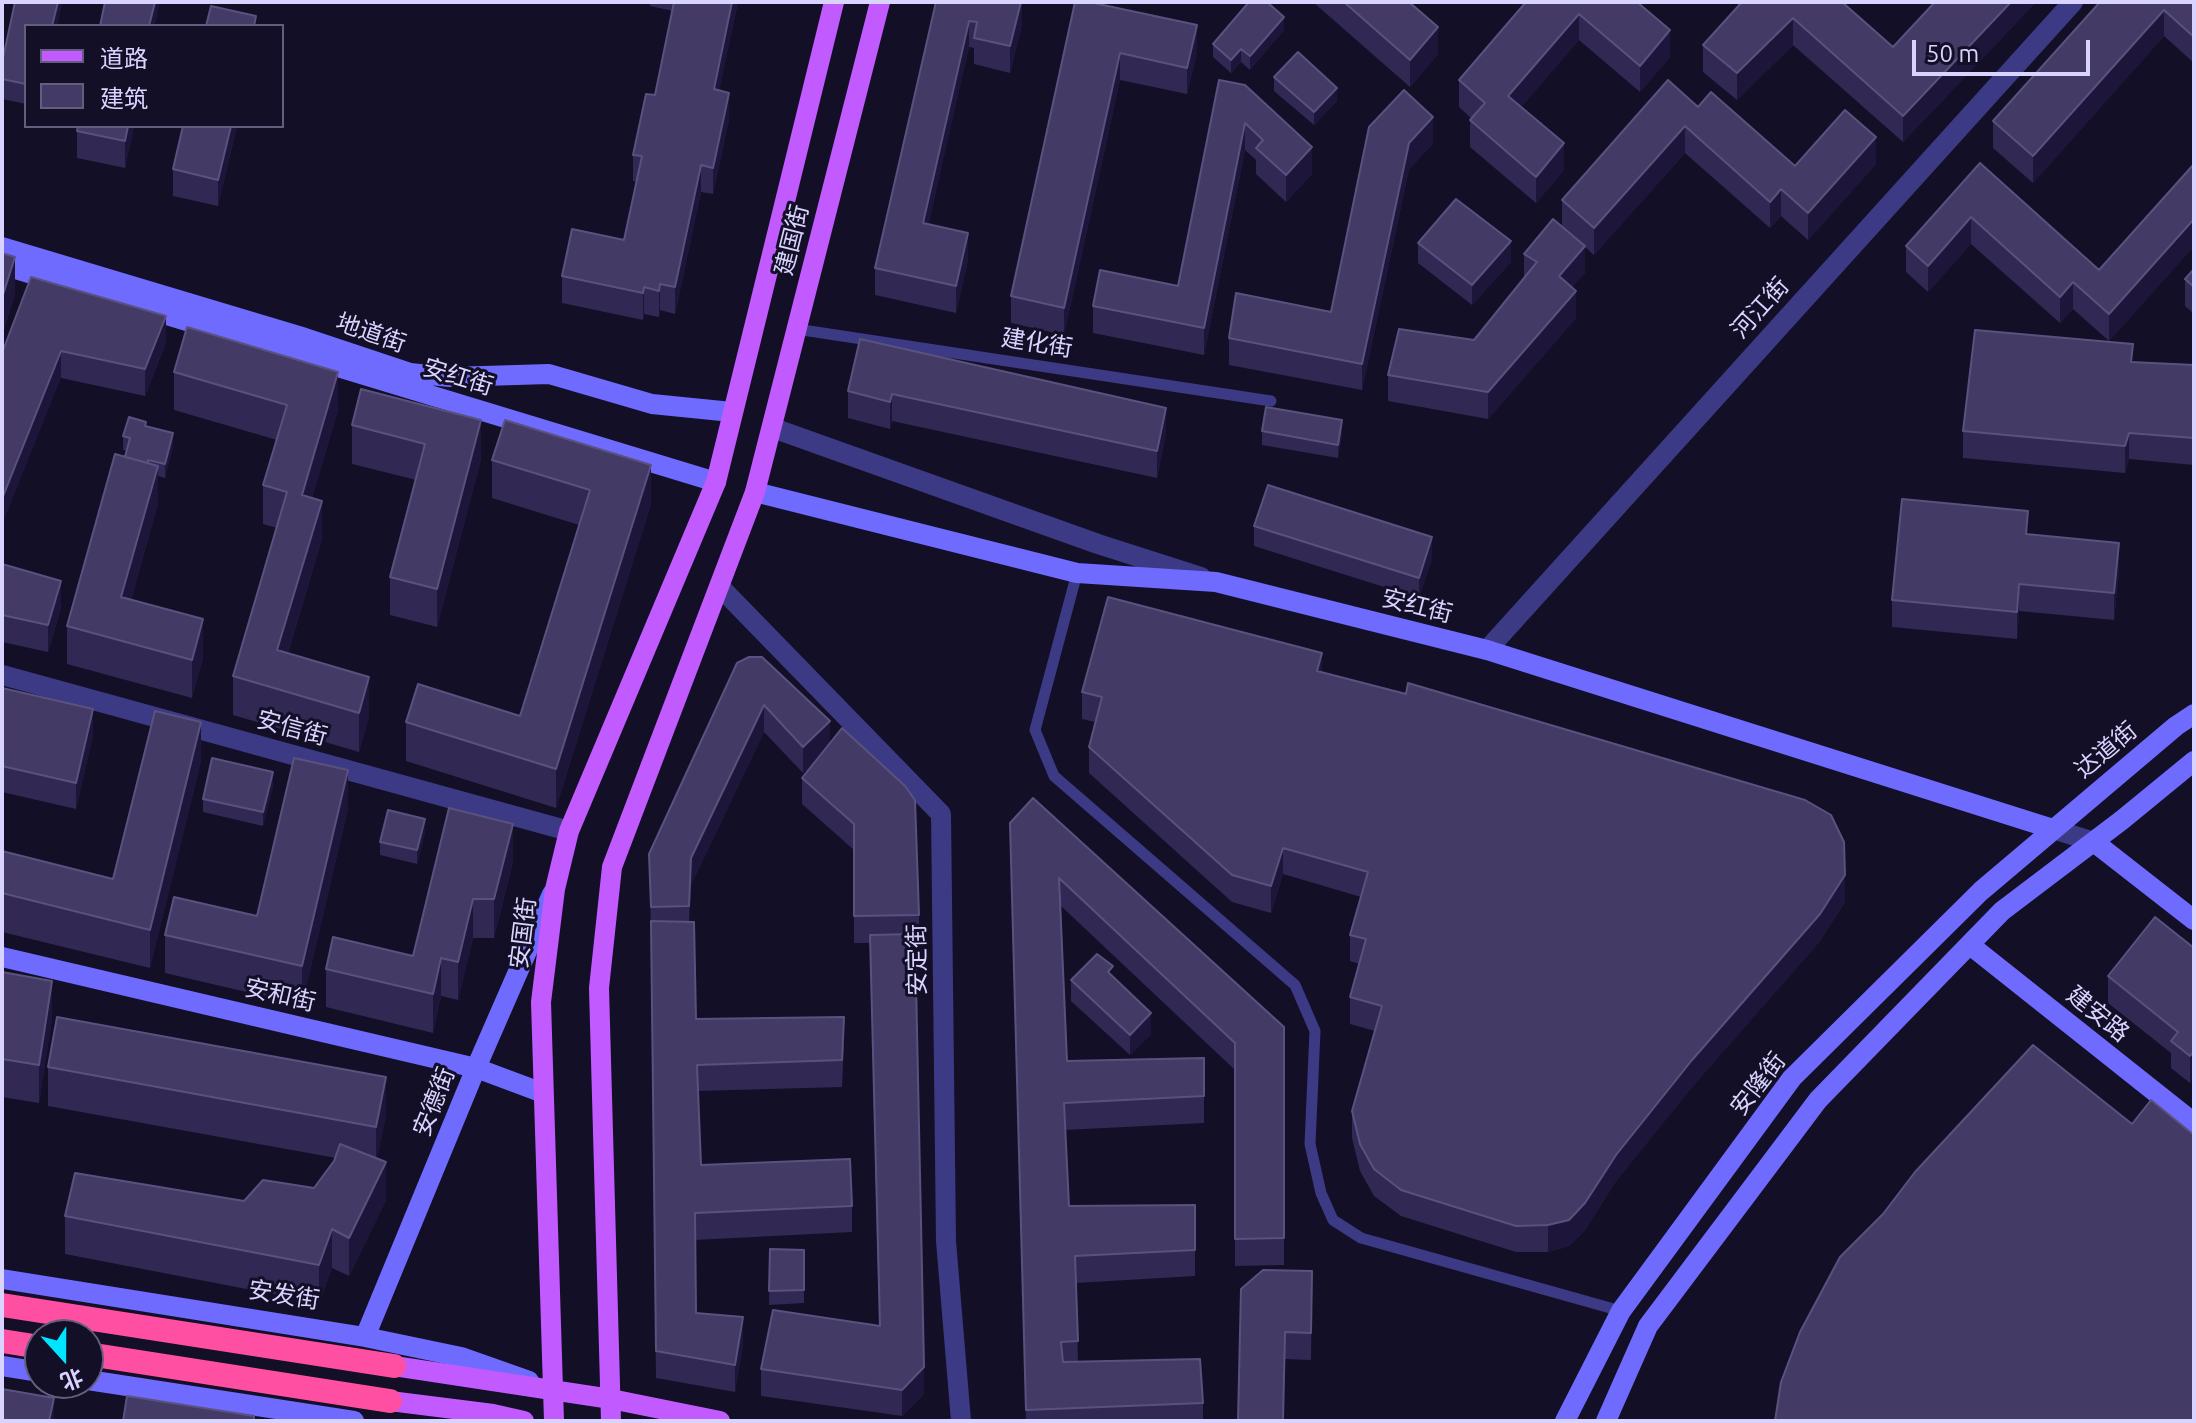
<!DOCTYPE html>
<html>
<head>
<meta charset="utf-8">
<style>
	body { margin:0 }
	#map { position:relative; width:2196px; height:1423px; overflow:hidden; background:#130f26; font-family:Ubuntu,"Noto Sans SC",sans-serif }
	canvas { display:block }
	.frame { position:absolute; inset:0; border:4px solid #d9d4ff; pointer-events:none }
	.legend { position:absolute; left:24px; top:24px; width:260px; height:104px; box-sizing:border-box; background:#130f26; border:2px solid #625e7d; margin:0; padding:10px 14px; list-style:none; font-size:24px; color:#d9d4ff }
	.legend li { display:flex; align-items:center; gap:16px; height:40px }
	.legend b { width:40px; border:2px solid #625e7d }
	.north { position:absolute; left:24px; top:1319px; width:80px; height:80px; box-sizing:border-box; background:#130f26; border:2px solid #625e7d; border-radius:50%; rotate:159deg; font-size:22px; font-weight:700; line-height:32px; text-align:center; color:#d9d4ff }
	.north::after { content:''; display:block; margin:auto; width:28px; height:36px; background:#00e5ff; clip-path:polygon(50% 0,100% 100%,50% 72%,0 100%) }
	.scale { position:absolute; left:1912px; top:40px; width:178px; height:36px; box-sizing:border-box; border:4px solid #d9d4ff; border-top:0; padding-left:10px; font-size:24px; line-height:28px; white-space:nowrap; color:#d9d4ff; -webkit-text-stroke:6px #130f26; paint-order:stroke }
</style>
</head>
<body>
<div id="map">
<canvas width="2196" height="1423"></canvas>
<div class="frame"></div>
<ul class="legend">
<li><b style="height:10px;background:#c25bff"></b>道路</li>
<li><b style="height:22px;background:#433a66"></b>建筑</li>
</ul>
<div class="north">北</div>
<div class="scale">50 m</div>
</div>
<script>
const ctx = document.querySelector('canvas').getContext('2d');
ctx.lineJoin = 'round';
function strokePath(path, color, width, dash) { ctx.strokeStyle = color; ctx.lineWidth = width; ctx.lineCap = dash ? 'butt' : 'round'; ctx.setLineDash(dash || []); ctx.stroke(path); }
function fillPath(path, color) { ctx.fillStyle = color; ctx.fill(path, 'evenodd'); }
function label(font, color, halo, rows, align = 'center') {
  ctx.font = font + ' Ubuntu,"Noto Sans SC",sans-serif'; ctx.lineWidth = 6; ctx.setLineDash([]); ctx.textBaseline = 'middle'; ctx.strokeStyle = halo; ctx.fillStyle = color; for (const [text, x, y, turn = 0] of rows) {
    ctx.save(); ctx.translate(x, y); ctx.rotate((+turn || 0) * Math.PI / 180); ctx.textAlign = isNaN(turn) ? turn : align; if (halo) ctx.strokeText(text, 0, 0); ctx.fillText(text, 0, 0); ctx.restore();
  }
}
strokePath(new Path2D(`
	M796,329l475,72
	M1077,573l-42,157 19,46 241,209 20,46 -5,113 11,49 12,27 28,18 260,73`), '#3d3a85', 11);
strokePath(new Path2D(`
	M773,428l325,116 103,33
	M720,587l221,227 5,427 15,180
	M1487,650l586,-648
	M2,675l567,156
	M2053,829l41,13`), '#3d3a85', 20);
strokePath(new Path2D(`
	M2,247l297,89 111,37 40,4 99,-3 103,30 80,8
	M2,265l714,217
	M755,492l322,81 139,9 271,68 566,179
	M2094,842l100,78
	M1970,945l224,178
	M2,957l474,111 67,25
	M2,1279l363,58 96,20 68,24
	M365,1337l111,-269 76,-174
	M2,1366l38,6
	M88,1380l266,41
	M1565,1421l56,-110 171,-233 189,-187 195,-165 18,-12
	M1606,1421l42,-95 170,-226 184,-189 120,-91 72,-59`), '#6f6bff', 20);
strokePath(new Path2D(`
	M394,1366l217,33 109,22
	M390,1401l103,13 31,7
	M554,1421l-13,-419 14,-113 14,-58 147,-349 118,-480
	M611,1421l-12,-433 13,-121 143,-375 125,-490`), '#c25bff', 20);
strokePath(new Path2D(`
	M2,1305l392,61
	M2,1341l38,6
	M88,1354l302,47`), '#ff4fa3', 24);
fillPath(new Path2D(`
	M15,2h47l-5,24h-31v78l-24,-5v-36z
	M650,2h88l-19,88 10,29 -16,75 -12,-2 -26,122 -15,-4 -1,7 -15,-3 -1,6 -81,-17v-27l62,-36 13,-58 -4,-1v-26l22,-60 18,-84 -23,-5z
	M936,2h86v22l-12,49 -36,-9v-16l-5,-1 -41,177 40,36 -12,53 -81,-18v-27z
	M1075,2l122,50 -10,42 -67,-14 -56,255 -53,-12v-27z
	M1313,2h96l29,52 -28,33z
	M1526,2h111l33,55 -30,35 -61,-52 -58,67 43,63 -28,33 -66,-56v-27l1,-2 -12,-11v-27z
	M1742,2l151,45 42,-45h101l-133,140 -110,-97 -56,55 -34,-28v-27z
	M2100,2h94v61l-30,-27 -131,147 -40,-35v-27z
	M1284,30l-34,40 -9,-8 -10,11 -18,-16v-13z
	M1274,77l63,24 -23,24 -40,-34z
	M1219,80l93,94 -26,28 -30,-28v-14l-11,-10 -41,205 -111,-22v-27l85,-20z
	M1698,107l97,59 81,-2 -68,76 -27,-24 -11,12 -85,-75 -91,102 -9,-8v26l-13,14 4,31 -88,101 -100,-18v-26l86,-35 50,-61v-25l38,-27v-27z
	M134,126l-9,42 -48,-10v-27z
	M237,126l-19,80 -45,-10v-27z
	M1369,127l64,17 -24,25 -47,221 -133,-25v-27l102,-26z
	M1980,163l119,107 95,-106v82l-85,95 -36,-32 -13,14 -89,-79 -43,48 -22,-20v-26z
	M1418,243l93,19 -39,43 -54,-42z
	M2194,269v45l-9,-8v-27z
	M31,277l135,66 -21,53 -84,-18z
	M860,339l306,95 -9,44 -265,-57 -2,8 -42,-11v-27z
	M2133,362l61,3v100l-65,-6 -4,14 -162,-15v-27z
	M174,372l164,38 -26,88 10,41 -34,114 81,63 -10,36 -126,-37v-39l44,-148 -14,-4v-39l14,-45 -103,-30z
	M352,425l129,34 -44,168 -47,-12v-38l26,-97 -64,-16z
	M146,426l27,21 -8,31 -7,-2v28l-27,96 72,58 -11,40 -125,-34v-38l58,-169 2,-6 -4,-1v-14z
	M1262,431l80,3 -4,24 -76,-13z
	M492,460l159,44 -95,304 -150,-47v-39l114,-6 59,-191 -87,-27z
	M1254,526l178,32 -13,40 -165,-52z
	M2028,535l91,35 -5,50 -95,-9 -2,28 -125,-12v-27z
	M2,564l59,44 -13,44 -46,-10z
	M737,663l93,80 89,172v27h-4l9,452 -22,22 -141,-20v-27l118,-44 -9,-382h-16v-93l-52,-46v-26l13,-16 -12,11 -39,-41 -73,153 -2,37 7,97 148,24 -2,44 -144,4 3,74 151,41v26l-157,8 1,73 47,31 -8,48 -79,-14 -5,-444 -2,-80z
	M1322,672l523,230 -25,39 -128,146 -76,94 -31,49 -16,16 -21,6h-32l-115,-36 -27,-20 -14,-25 -8,-33v-27l23,-80 -25,-7v-27l9,-33 -9,-3v-26l11,-38 -78,-23 -12,39 -39,-11 -143,-129v-26l6,-25 -13,-3v-27z
	M2,688l91,47 -17,74 -74,-17z
	M201,761l-51,207 -148,-36v-81l111,28z
	M273,786l-10,40 -60,-14v-13z
	M348,808l-46,197 -137,-32v-38l92,-19z
	M1010,823l274,204v238l-49,1v-196l-174,-164 6,155 137,-3v65l-139,7 4,76 126,-1v71l-119,7 2,79 125,41v18h-177z
	M425,832l-8,32 -37,-9v-13z
	M513,862l-19,76h-21l-15,62 -17,-4 -8,37 -107,-26v-38l87,-13z
	M2194,948v129l-4,6 -19,-15v-15l-63,-50v-27z
	M2,972l50,47 -13,84 -37,-6z
	M1113,977l38,57 -21,21 -59,-54v-21z
	M48,1067l338,48 -9,43 9,42 -37,76 -17,-8 -13,35 -254,-49v-38l179,-15 70,-13 20,-27 2,-3 -288,-52z
	M770,1249l34,1v53l-35,2z
	M1312,1271l-1,89 -26,-1 -2,62h-45z`), '#312854');
fillPath(new Path2D(`
	M58,2h4l-5,24h-5z
	M155,2h5l-5,24h-6z
	M732,2h6l-24,114v-27z
	M1021,2h1v22l-12,49v-27z
	M2011,2h25l-133,140v-26z
	M2164,10v26l-131,147v-27z
	M1579,14v26l-71,83v-27z
	M1284,17v13l-34,40v-14z
	M1793,18v27l-56,55v-27z
	M969,21v26l-46,203v-27z
	M1197,25v27l-10,42v-26z
	M1438,27v27l-28,33v-27z
	M1670,30v27l-30,35v-26z
	M1241,49v13l-10,11v-13z
	M1120,53v27l-56,255v-27z
	M1337,88v13l-23,24v-13z
	M729,93v26l-16,75v-26z
	M1433,117v27l-24,25 -47,221v-26l47,-221z
	M1245,123v27l-41,205v-27z
	M128,126h6l-9,42v-27z
	M231,126h6l-19,80v-26z
	M1685,126v27l-91,102v-27z
	M1876,137v27l-68,76v-27z
	M1564,143v27l-28,33v-26z
	M1312,147v27l-26,28v-27z
	M701,165v27l-26,122v-27z
	M1781,189v27l-11,12v-26z
	M1971,217v27l-43,48v-26z
	M2194,219v27l-85,95v-27z
	M968,233v27l-12,53v-27z
	M1511,241v21l-39,43v-20z
	M1585,246v27l-26,30v-27z
	M15,257v39l-13,41v-39z
	M2073,282v27l-13,14v-26z
	M660,284v26l-1,7v-26z
	M644,287v27l-1,6v-27z
	M1576,291v27l-88,101v-27z
	M166,316v27l-21,53v-27z
	M61,351v27l-59,147v-26z
	M338,372v38l-36,123v-38z
	M892,394v27l-2,8v-27z
	M1166,408v26l-9,44v-27z
	M481,420v39l-44,168v-38z
	M1342,420v14l-4,24v-13z
	M173,433v14l-8,31v-14z
	M2129,433v26l-4,14v-27z
	M651,465v39l-95,304v-39z
	M158,466v38l-37,132v-39z
	M322,501v38l-45,150v-39z
	M1432,537v21l-13,40v-20z
	M2119,543v27l-5,50v-27z
	M61,581v27l-13,44v-27z
	M2019,584v27l-2,28v-27z
	M203,619v39l-11,40v-38z
	M1322,653v27l-5,-9z
	M369,677v39l-10,36v-39z
	M764,705v27l-73,153 -2,48 2,-75z
	M93,709v26l-17,74v-26z
	M830,721v26l-27,26v-26z
	M201,722v39l-51,207v-38z
	M348,770v38l-46,197v-39z
	M273,772v14l-10,40v-14z
	M425,819v13l-8,32v-14z
	M513,824v38l-19,76v-39z
	M1283,848v26l-12,39v-27z
	M1845,875v27l-25,39 -128,146 -76,94 -31,49 -16,16 -21,6v-27l68,-70 76,-95z
	M473,899v39l-15,62v-38z
	M441,958v38l-8,37v-39z
	M52,981v38l-13,84v-38z
	M1151,1013v21l-21,21v-20z
	M2194,1051v26l-4,6v-27z
	M386,1077v38l-10,50v-38z
	M386,1162v38l-37,76v-38z
	M332,1229v39l-13,35v-38z
	M743,1317v27l-8,48v-27z
	M924,1367v27l-22,22v-26z
	M54,1398v23h-5z`), '#1d163a');
const building = new Path2D(`
	M15,2h43l-6,24h-26v58l-24,-5v-16z
	M105,2h50l-6,24h-49z
	M674,2h58l-18,87 15,4 -16,75 -12,-3 -26,122 -15,-3 -1,7 -15,-4 -1,6 -81,-17 10,-47 52,11 18,-84 -9,-1 13,-61 9,1z
	M936,2h85l-11,44 -36,-8 3,-16 -8,-1 -46,202 45,10 -12,53 -81,-18z
	M1075,2h14l108,23 -10,43 -67,-15 -56,255 -53,-12z
	M1249,2h18l17,15 -34,39 -9,-7 -10,11 -18,-16z
	M1344,2h65l29,25 -28,33z
	M1526,2h111l33,28 -30,36 -61,-52 -71,82 56,47 -28,34 -66,-57 15,-17 -26,-23z
	M1742,2h100l51,45 42,-45h76l-108,114 -110,-98 -56,55 -34,-28z
	M2100,2h94v35l-30,-27 -131,146 -40,-35z
	M211,6l45,10 -2,10h-48z
	M1298,52l39,36 -23,24 -40,-35z
	M1219,80l26,5 67,62 -26,28 -30,-27 7,-8 -18,-17 -41,205 -111,-22 7,-36 78,16z
	M1668,80l30,27 13,-15 84,74 50,-56 31,27 -68,76 -27,-24 -11,13 -85,-76 -91,102 -32,-28z
	M1404,90l29,27 -24,26 -47,221 -133,-26 7,-45 95,19 38,-185z
	M78,126h50l-3,15 -48,-10z
	M183,126h48l-13,54 -45,-11z
	M1980,163l119,107 95,-106v55l-85,95 -36,-32 -13,15 -89,-80 -43,49 -22,-20z
	M1456,199l55,42 -39,44 -54,-42z
	M1553,219l32,27 -26,30 17,15 -88,101 -100,-17 11,-46 75,11 63,-78 -13,-8z
	M2,253l13,4 -13,41z
	M2194,269v18l-9,-8z
	M31,277l135,39 -21,53 -84,-18 -59,148v-146z
	M187,327l151,45 -36,123 20,6 -45,149 92,27 -10,36 -126,-37 54,-184 -24,-7 24,-80 -113,-33z
	M1975,330l158,14 -2,18 63,3v73l-65,-5 -4,13 -162,-15z
	M860,339l306,69 -9,43 -265,-57 -2,8 -42,-11z
	M361,389l120,31 -44,169 -47,-12 35,-133 -73,-19z
	M1266,407l76,13 -4,25 -76,-14z
	M129,417l17,5 -1,4 28,7 -8,31 -17,-4v3l-23,-6 5,-19 -7,-2z
	M505,420l146,45 -95,304 -150,-47 12,-38 102,32 70,-226 -98,-30z
	M115,454l43,12 -37,131 82,22 -11,41 -125,-34z
	M1268,485l164,52 -13,41 -165,-52z
	M1902,499l126,12 -2,23 93,9 -5,50 -95,-9 -2,28 -125,-12z
	M2,564l59,17 -13,44 -46,-10z
	M1108,597l214,56 -5,18 89,23 2,-11 397,117 26,15 13,27 1,33 -25,39 -128,146 -76,95 -31,48 -16,17 -21,5 -32,1 -115,-36 -27,-21 -14,-25 -8,-33 30,-105 -32,-9 16,-58 -16,-4 18,-63 -85,-24 -12,38 -39,-11 -143,-128 13,-50 -20,-5z
	M749,657h13l68,64 -27,26 -39,-42 -73,153 -2,48 -38,1 -2,-53 88,-191z
	M2,688l91,21 -17,74 -74,-17z
	M155,711l46,11 -51,208 -148,-37v-42l111,28z
	M842,728l63,58 10,14 4,115 -65,1v-92l-52,-46z
	M212,758l61,14 -10,40 -60,-13z
	M294,758l54,12 -46,196 -137,-31 9,-38 83,19z
	M1033,798l251,229v211l-49,1v-196l-176,-165 8,183 137,-3v38l-140,7 5,103 126,-1v45l-120,6 3,85 -17,1 2,20 137,-3 3,44 -177,7 -16,-587z
	M449,808l64,16 -19,75h-21l-15,63 -17,-4 -8,36 -107,-25 7,-32 80,19z
	M388,810l37,9 -8,31 -37,-8z
	M2155,917l39,31v103l-4,5 -19,-15 7,-9 -70,-56z
	M651,921l43,1 2,97 148,-2 -2,43 -145,5 4,100 149,-6 2,47 -157,7 1,100 47,4 -8,48 -79,-14z
	M915,934l9,433 -22,23 -141,-21 12,-59 107,16 -10,-391z
	M1097,954l16,12 -5,6 43,41 -21,22 -59,-55z
	M2,972l50,9 -13,84 -37,-6z
	M57,1017l329,60 -10,50 -328,-60z
	M2033,1045l99,79 19,-24 43,35v286h-419l6,-39 19,-50 40,-75 43,-43 32,-42z
	M340,1144l46,18 -37,76 -17,-9 -13,36 -254,-49 10,-43 169,28 19,-21 51,8 20,-27z
	M770,1249l34,1v40l-35,1z
	M1263,1270l49,1 -1,62 -26,-1 -2,89h-45l3,-132z
	M2,1389l52,9 -5,23h-47z
	M127,1396l127,20v5h-131z`);
fillPath(building, '#433a66');
strokePath(building, '#5a527e', 2);
label('24px', '#d9d4ff', '#130f26', [
	["建国街",792,240,-76],
	["河江街",1760,308,-48],
	["地道街",371,333,19],
	["建化街",1037,343,9],
	["安红街",458,377,17],
	["安红街",1417,606,14],
	["安信街",292,728,15],
	["达道街",2106,750,-40],
	["安国街",523,933,-83],
	["安定街",917,960,-91],
	["安和街",280,995,13],
	["建安路",2098,1014,39],
	["安隆街",1758,1084,-52],
	["安德街",434,1102,-68],
	["安发街",284,1295,9]
]);
</script>
</body>
</html>
